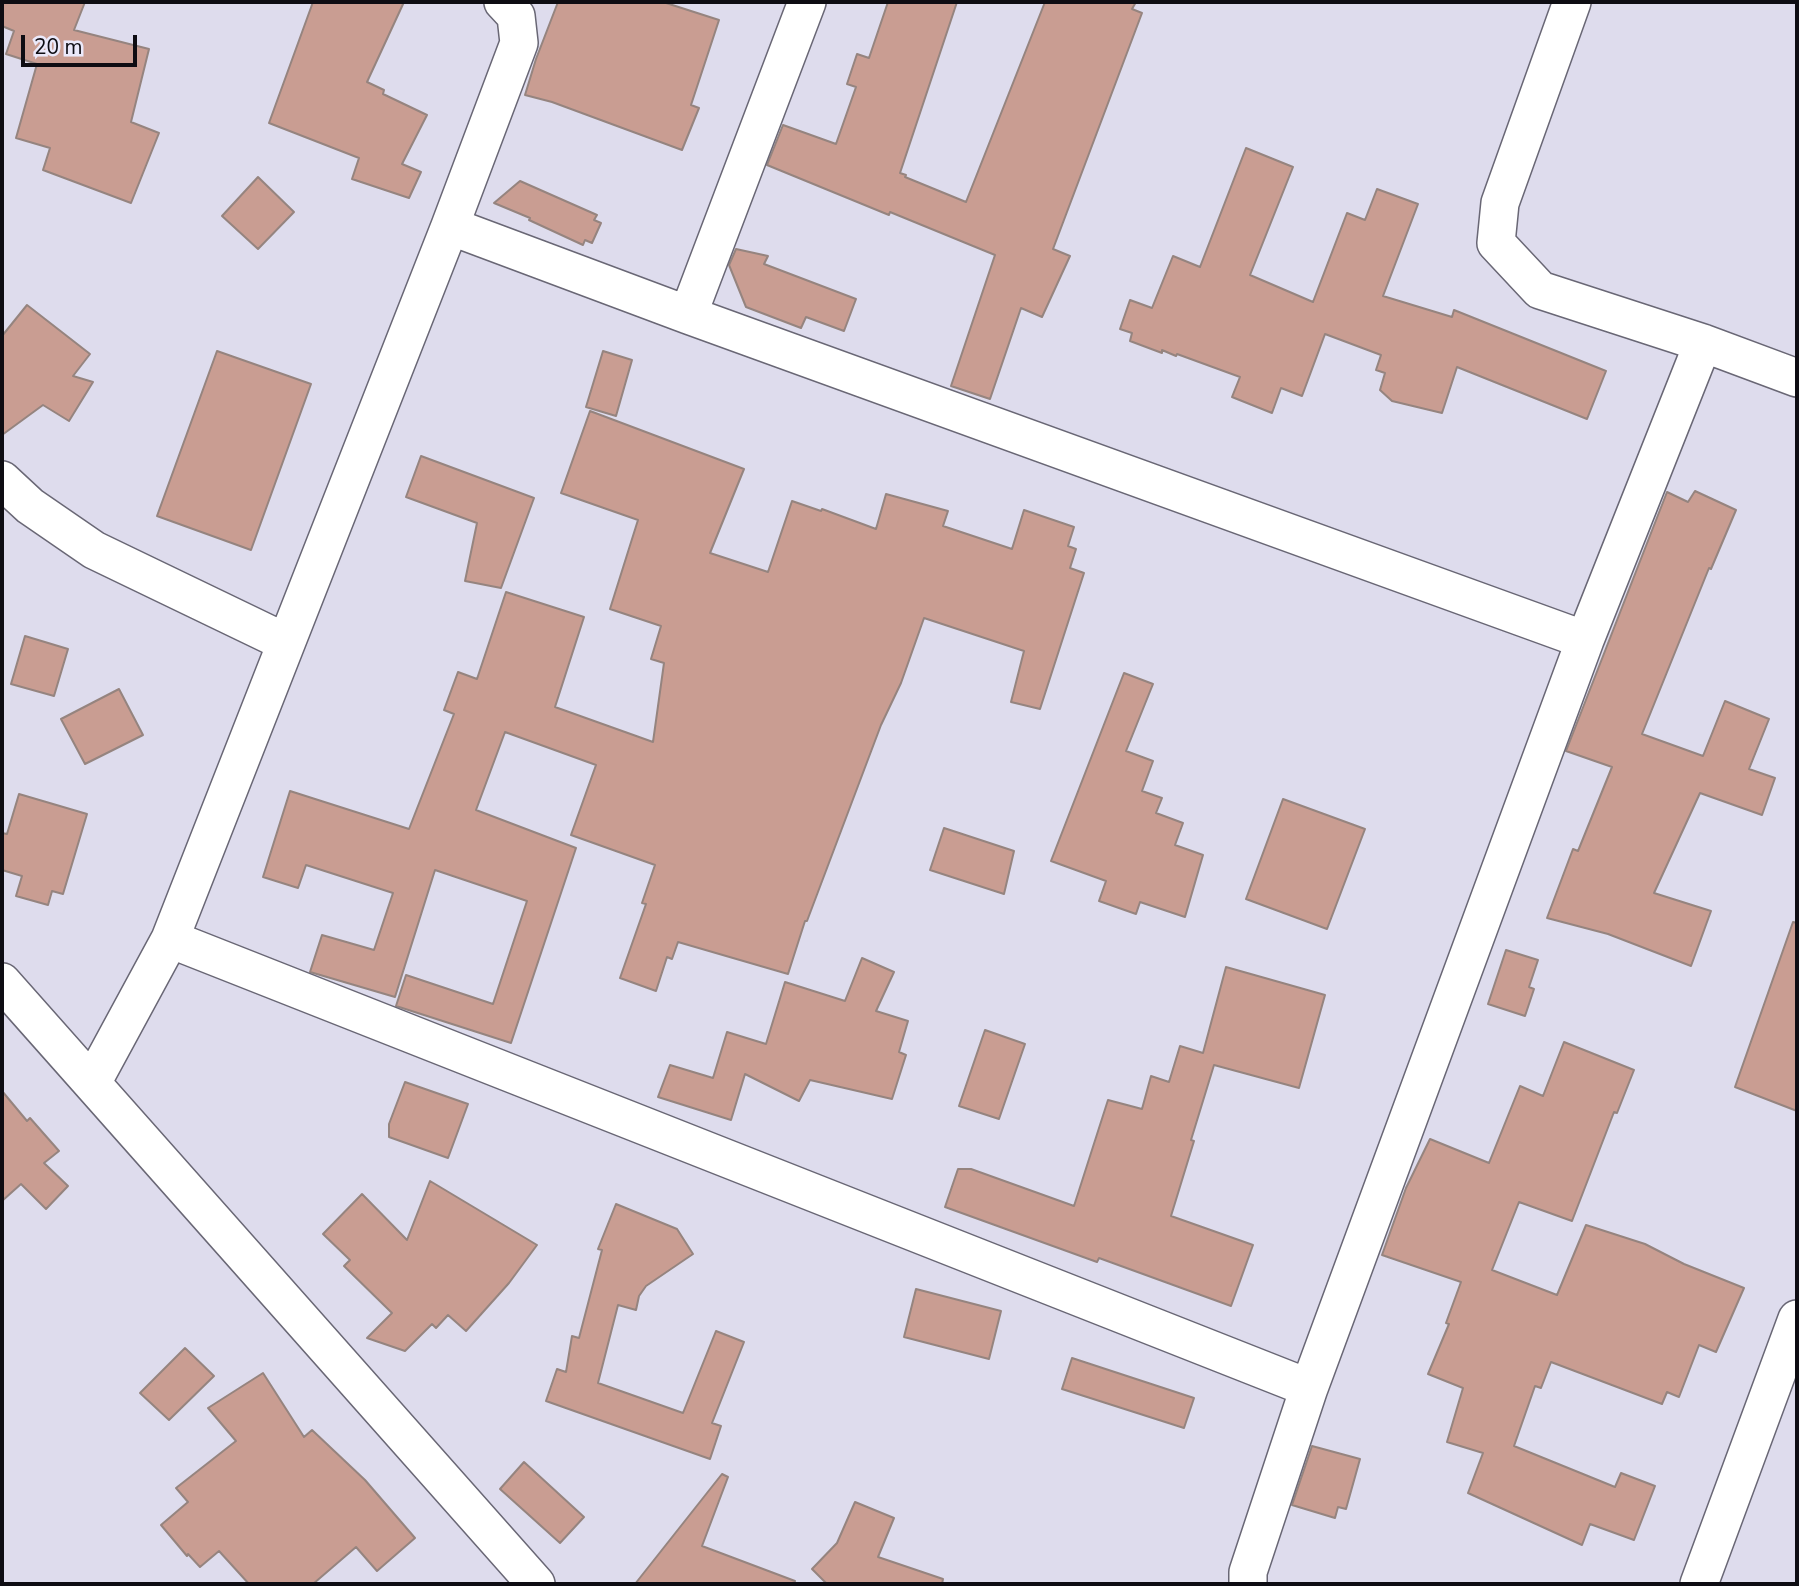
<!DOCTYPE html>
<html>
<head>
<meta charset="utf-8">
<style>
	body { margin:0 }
	#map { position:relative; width:1799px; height:1586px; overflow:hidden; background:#dedced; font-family:"Nunito Sans",sans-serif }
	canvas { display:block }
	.frame { position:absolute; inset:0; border:4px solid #0e0d13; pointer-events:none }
	.scale { position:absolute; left:21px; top:35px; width:116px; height:32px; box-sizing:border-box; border:4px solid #0e0d13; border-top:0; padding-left:9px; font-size:21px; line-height:24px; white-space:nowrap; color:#0e0d13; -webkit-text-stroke:5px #ebe9fa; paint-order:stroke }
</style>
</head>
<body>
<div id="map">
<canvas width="1799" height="1586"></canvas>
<div class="frame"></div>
<div class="scale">20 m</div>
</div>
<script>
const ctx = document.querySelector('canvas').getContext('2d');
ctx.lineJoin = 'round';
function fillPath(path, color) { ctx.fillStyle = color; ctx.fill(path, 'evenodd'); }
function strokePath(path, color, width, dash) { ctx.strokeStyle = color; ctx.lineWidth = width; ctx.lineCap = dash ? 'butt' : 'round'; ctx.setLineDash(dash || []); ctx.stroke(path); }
const building = new Path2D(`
	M2,2h83l-11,28 75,19 -18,73 28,11 -28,70 -88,-33 7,-22 -34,-10 21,-74 -31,-10 8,-23 -12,-5z
	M313,2h91l-37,80 17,8 -1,4 44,21 -25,49 19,8 -12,26 -57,-19 7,-21 -90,-35z
	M558,2h105l56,18 -28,85 8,3 -17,42 -130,-48 -27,-7 11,-36z
	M888,2h69l-57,171 6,2 -1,2 61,25 79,-200h91l-4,7 10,4 -89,236 17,7 -28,61 -21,-9 -31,91 -39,-13 44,-131 -105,-43 -1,3 -122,-50 16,-40 53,19 20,-57 -9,-3 10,-30 12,4z
	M1246,148l47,19 -43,108 63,27 34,-89 18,7 12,-31 41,15 -35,92 69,21 2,-7 152,61 -19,48 -130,-52 -15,46 -50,-12 -12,-11 5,-17 -9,-3 5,-15 -56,-21 -23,62 -21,-8 -9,25 -40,-16 8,-20 -63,-23 -1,2 -14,-6v3l-32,-12 2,-8 -12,-4 10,-29 22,8 21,-52 27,11z
	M258,177l36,35 -36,37 -36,-33z
	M520,181l77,34 -3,5 7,3 -9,20 -7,-3 -2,5 -54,-25 1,-2 -36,-15z
	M736,249l32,7 -4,8 92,35 -12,32 -38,-14 -5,11 -55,-21 -17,-42z
	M27,305l63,49 -17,22 20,6 -24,39 -26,-16 -41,30v-99z
	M217,351l94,33 -60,166 -94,-34z
	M603,351l29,9 -16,56 -30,-9z
	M590,411l154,58 -34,84 58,19 24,-71 29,10 1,-2 54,20 10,-35 62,17 -5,15 69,23 12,-39 50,17 -6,19 8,3 -6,19 14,5 -44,136 -29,-7 13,-51 -100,-33 -23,65 -20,42 -74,196h-2l-17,53 -110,-32 -6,17 -5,-2 -11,34 -36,-13 26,-74 -4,-1 13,-38 -84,-30 25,-70 -91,-33 -29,78 100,38 -65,195 -115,-37 10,-31 87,29 34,-103 -92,-31 -40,127 -85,-25 12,-37 52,15 19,-57 -87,-28 -8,23 -35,-11 27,-86 119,38 45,-115 -10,-4 14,-38 19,7 29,-87 78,25 -29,90 98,35 11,-79 -13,-4 10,-33 -51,-17 28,-89 -77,-27z
	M421,456l113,42 -33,90 -36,-7 12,-58 -71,-26z
	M1695,491l41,19 -25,59 -2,-1 -67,166 61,22 22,-55 44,18 -20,50 26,9 -13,37 -62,-22 -46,100 57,18 -20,55 -83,-32 -61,-16 26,-69 5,2 34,-84 -46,-16 101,-259 21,10z
	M25,636l43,13 -14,47 -43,-12z
	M1124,673l29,11 -27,67 27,10 -11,30 20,7 -6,15 27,10 -8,22 28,10 -18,62 -45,-15 -4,12 -37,-13 7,-20 -55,-20z
	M119,689l24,46 -58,29 -24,-45z
	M19,794l68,20 -24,80 -11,-3 -4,14 -32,-9 6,-20 -20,-6v-37l5,1z
	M1283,799l82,30 -38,100 -81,-30z
	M944,828l70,23 -10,43 -74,-24z
	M1793,922l4,1v188l-62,-24z
	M1506,950l32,10 -9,27 5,2 -9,27 -37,-12z
	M862,958l32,14 -18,39 32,10 -9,31 7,3 -14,44 -82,-19 -11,21 -54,-27 -14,46 -73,-23 12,-32 43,13 14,-46 39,12 19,-62 60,19z
	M1226,967l99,28 -26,93 -85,-23 -23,75 3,1 -23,75 82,29 -22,61 -132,-48 -2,4 -152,-55 13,-38h13l103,37 34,-106 34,9 9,-33 18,6 11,-36 23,7z
	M985,1030l40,14 -26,75 -40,-13z
	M1564,1042l70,28 -17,43 -3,-1 -42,109 -53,-19 -27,68 65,25 29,-70 59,19 39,20 60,24 -28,64 -17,-7 -20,52 -12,-5 -5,12 -111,-42 -10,26 -6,-2 -21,60 101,41 6,-14 34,13 -21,54 -44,-16 -8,21 -114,-52 15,-40 -36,-11 16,-54 -35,-14 21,-50 -3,-1 15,-41 -79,-27 24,-67 24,-49 59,24 31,-77 23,10z
	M405,1082l63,22 -20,54 -59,-21v-13z
	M2,1091l25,30 3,-3 29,33 -15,12 24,23 -22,23 -25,-25 -19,17z
	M430,1181l107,64 -28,38 -43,48 -18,-16 -12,13 -4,-4 -27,27 -38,-13 25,-25 -48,-47 6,-6 -27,-26 39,-40 45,46z
	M616,1204l61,25 16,25 -47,32 -7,10 -3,14 -18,-5 -20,78 85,30 33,-82 28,11 -32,81 9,3 -11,33 -164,-58 11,-32 9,3 6,-36 7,2 23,-88 -4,-1z
	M916,1289l85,22 -12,48 -85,-22z
	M185,1348l29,28 -45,44 -29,-27z
	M1072,1358l122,40 -10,30 -122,-39z
	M263,1373l41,64 8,-7 53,50 50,58 -38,33 -21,-24 -43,37h-64l-30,-33 -19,16 -12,-13 -1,2 -26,-31 27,-23 -12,-14 60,-47 -28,-33z
	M1312,1446l48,13 -14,50 -8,-2 -3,11 -43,-13z
	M524,1462l60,55 -24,26 -60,-54z
	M722,1474l6,3 -26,69 93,35 -1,3h-159z
	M855,1502l39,16 -16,39 65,22 -1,5h-115l-15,-15 25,-26z`);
fillPath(building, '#c99d92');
strokePath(building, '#95847f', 2);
const minor = new Path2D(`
	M1572,2l-72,201 -4,40 44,47 163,53 94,35
	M450,226l238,89 897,325
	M688,315l119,-313
	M2,480l28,26 64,44 191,92
	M170,939l1139,449 276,-748 118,-297
	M2,982l534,602
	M92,1083l78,-144 280,-713 69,-183 -3,-27 -13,-14
	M1248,1584v-12l61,-184
	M1699,1584l98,-265`);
strokePath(minor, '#696775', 40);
strokePath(minor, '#fff', 37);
</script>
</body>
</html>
